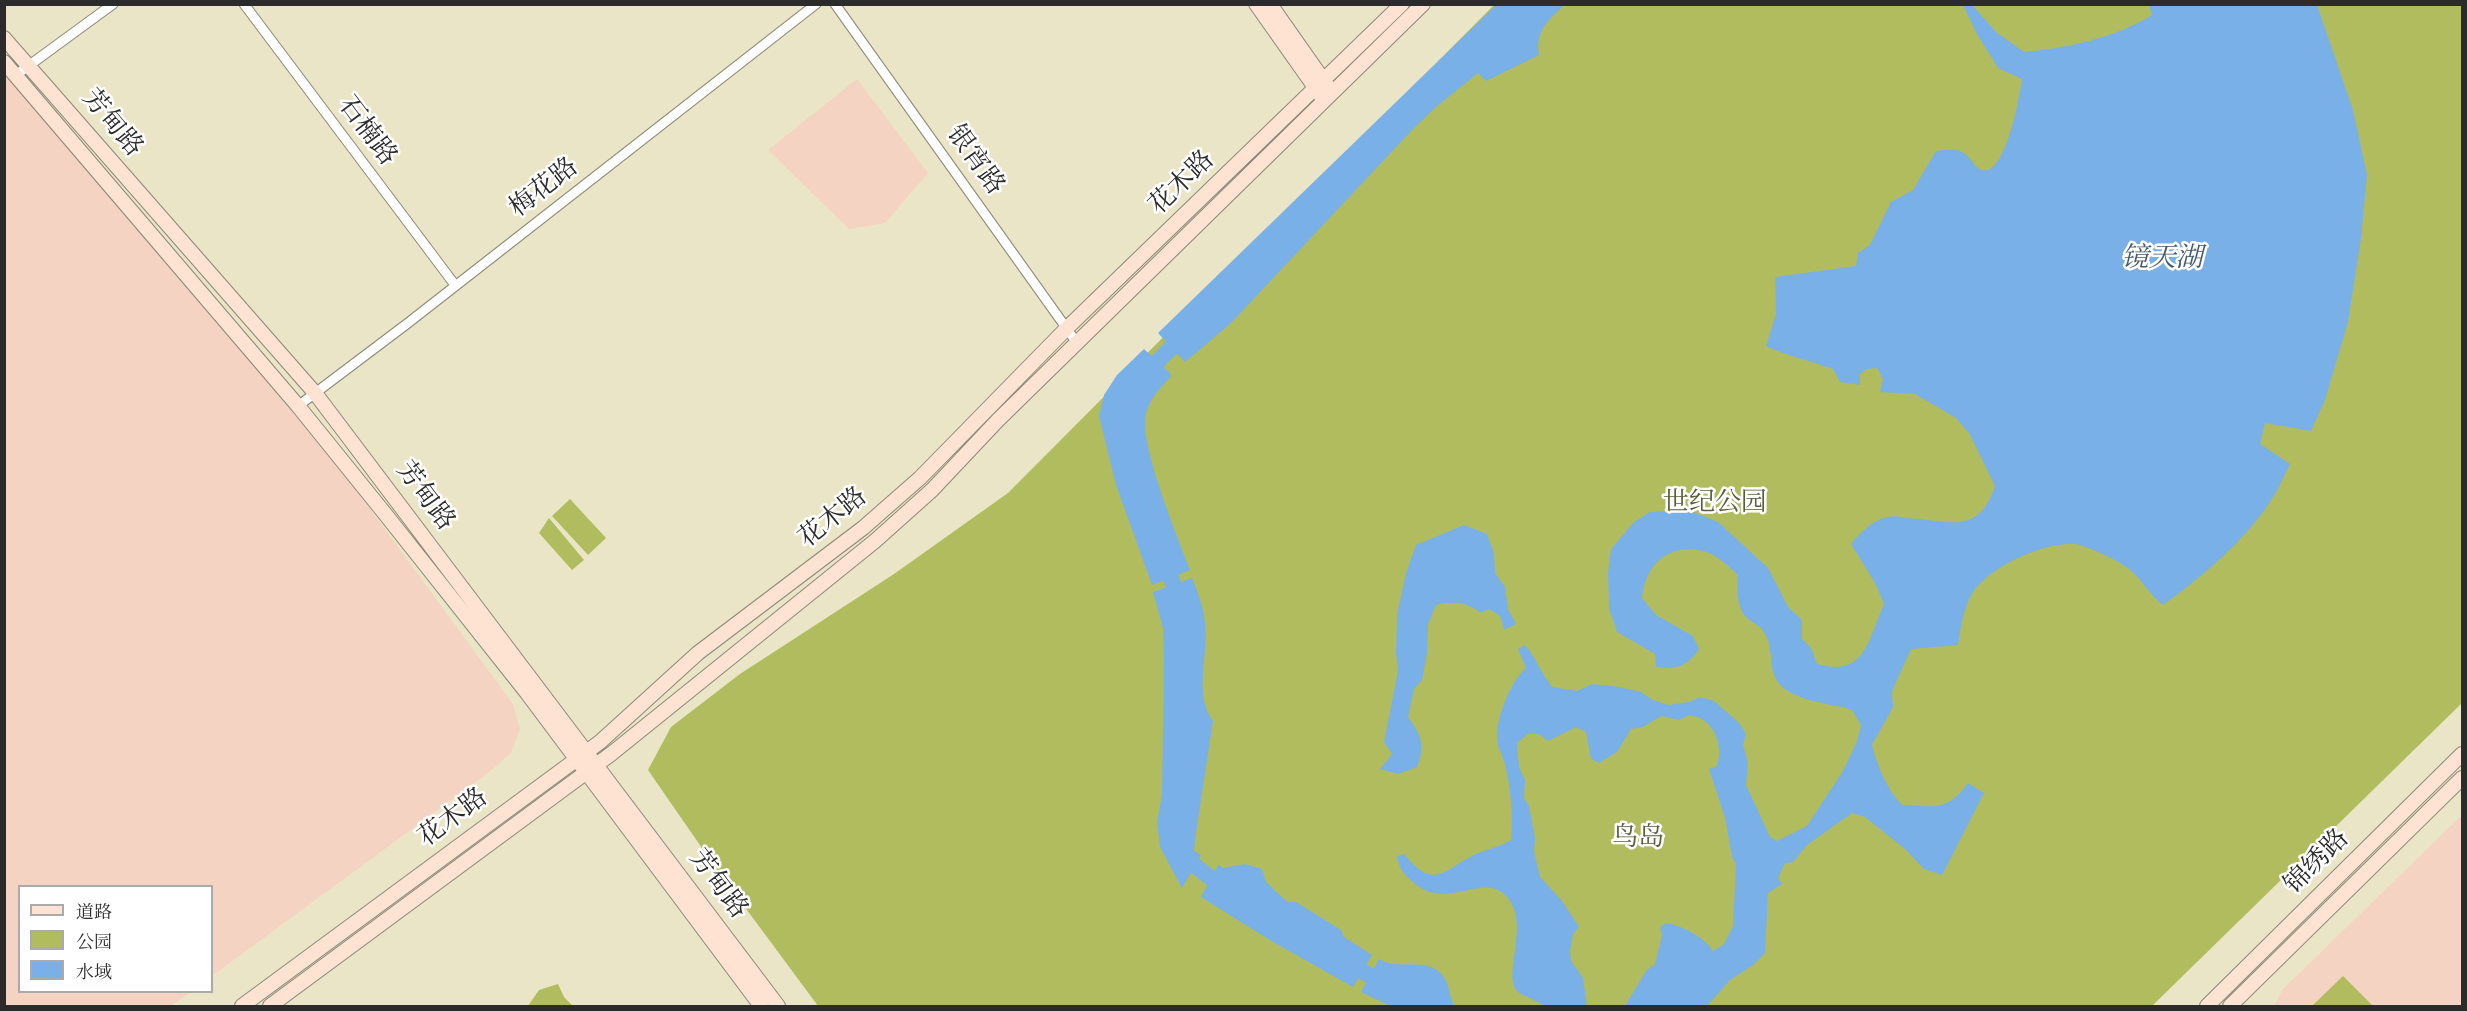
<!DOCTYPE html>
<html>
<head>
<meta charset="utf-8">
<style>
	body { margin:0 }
	#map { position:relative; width:2467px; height:1011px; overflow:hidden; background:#eae5c6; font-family:"IM FELL DW Pica","Noto Serif SC",serif }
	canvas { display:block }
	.frame { position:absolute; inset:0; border:6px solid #2b2b2b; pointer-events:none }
	.legend { position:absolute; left:18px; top:885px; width:195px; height:108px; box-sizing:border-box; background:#fff; border:2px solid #aaa; margin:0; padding:8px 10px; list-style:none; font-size:18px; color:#2b2b2b }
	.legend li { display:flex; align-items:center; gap:12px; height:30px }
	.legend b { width:30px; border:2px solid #aaa }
</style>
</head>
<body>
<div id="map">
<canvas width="2467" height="1011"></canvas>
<div class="frame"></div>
<ul class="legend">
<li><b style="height:8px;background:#fee3d2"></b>道路</li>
<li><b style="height:16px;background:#b0bc5e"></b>公园</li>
<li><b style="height:16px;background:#7ab0e8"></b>水域</li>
</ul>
</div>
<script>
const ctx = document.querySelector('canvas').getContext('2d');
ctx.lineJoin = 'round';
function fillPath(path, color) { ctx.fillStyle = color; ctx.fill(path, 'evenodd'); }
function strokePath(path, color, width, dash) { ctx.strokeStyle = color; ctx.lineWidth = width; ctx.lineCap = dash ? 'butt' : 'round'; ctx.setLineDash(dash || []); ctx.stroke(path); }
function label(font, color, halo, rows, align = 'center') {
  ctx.font = font + ' "IM FELL DW Pica","Noto Serif SC",serif'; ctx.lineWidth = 5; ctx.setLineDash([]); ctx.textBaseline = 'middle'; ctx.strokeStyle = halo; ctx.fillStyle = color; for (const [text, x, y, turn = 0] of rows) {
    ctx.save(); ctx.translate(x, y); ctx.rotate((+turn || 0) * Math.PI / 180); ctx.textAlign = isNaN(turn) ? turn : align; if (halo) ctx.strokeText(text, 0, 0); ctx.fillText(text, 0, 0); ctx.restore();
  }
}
fillPath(new Path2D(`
	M4,68l122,136 217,268 170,232 7,25 -9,24 -23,20 -276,203v-90h-192v106h171l-21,14h-165z
	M857,79l71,94 -43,50 -36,6 -81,-79z
	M2462,815v191h-188l9,-17z`), '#f5d3c2');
fillPath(new Path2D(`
	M1494,5h968v698l-310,303h-1334l-105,-142 -65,-94 23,-43 69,-53 154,-100 114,-81z
	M570,499l36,39 -18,17 -36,-39z
	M549,518l35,42 -12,10 -33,-37z
	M2343,976l30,30h-61z
	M558,984l6,13 9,9h-45l11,-16z`), '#b0bc5e');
fillPath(new Path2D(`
	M1496,5h68c-16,16 -29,25 -25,50l-53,26 -8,-8 -42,34 -23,22 -182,194 -46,39 -27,-29z
	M1963,5h9l24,27 28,20c43,-4 91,-14 128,-37l-3,-10h168l36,105 14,65 -6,63 -13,84 -23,78 -14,31 -46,-8 -5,21 30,20c-6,11 -10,23 -17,33 -24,40 -72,81 -110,108 -13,-9 -21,-26 -34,-36 -10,-8 -43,-24 -55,-25 -30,-2 -84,22 -101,48 -10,17 -12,34 -15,53l-47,4 -19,42 1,16 -21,38c6,23 14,43 30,60 33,1 45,7 66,-22l16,10 -42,82 -18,-6 -19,-20 -40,-32 -13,-4 -45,32 -14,17 -8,1 -7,15 4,6 -14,9 -3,60 -12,12 -23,15 -23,26h-82l21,-35 9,-7 7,-29 -2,-8 6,-4c17,3 38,14 47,28l11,-7 9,-18 3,-62 -4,-7 -7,-39 -16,-49 7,-2c7,-14 2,-38 -13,-47 -3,-3 -10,-4 -14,-5l-10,5 -18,-4 -18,11 -12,2 -14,23 -18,11 -8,-4 -5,-27 -10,-5 -28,14 -9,-7h-11l-11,9 2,24 6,13 -1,18 5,8 6,32 -1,14 6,25 22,24 17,26 -6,7 -3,17 1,10 12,17 4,28c-9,1 -32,3 -41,0 -5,-1 -11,-6 -16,-8 -3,-2 -9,-3 -12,-6 -17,-15 14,-70 -12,-96 -24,-25 -59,17 -93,-14 -10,-8 -14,-14 -16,-26l7,-2c30,38 40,15 72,0 12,-5 23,-7 35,-14 2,-27 0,-53 -7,-79 -2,-7 -7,-14 -7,-22 -1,-21 13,-57 29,-71l-8,-19 7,-4c11,13 16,28 27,42l25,4 15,-7 27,3 22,5 12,8 15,5 21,-3 11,-5 14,4 25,22 7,11 -3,11 5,17 -2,23 24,52 7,4 30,-15 36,-55 14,-30 4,-16 -9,-15c-23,-8 -71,-8 -79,-38 -3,-14 -1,-27 -9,-40 -5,-8 -11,-8 -17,-14 -11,-11 -10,-29 -9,-43 -11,-10 -25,-24 -40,-25 -33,-5 -53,17 -56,48l14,17 37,21 6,13c-12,18 -23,21 -43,18l-1,-13 -38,-22 -8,-24 -1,-35 3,-24 23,-27 16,-10 38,-2 30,12 50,46 20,39 14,13v19l9,9 6,16c48,14 51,-24 67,-60l-9,-21 -24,-39c9,-11 21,-24 37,-27 5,-2 13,0 19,1 41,2 71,19 88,-32l-26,-53 -13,-15 -41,-24 -35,-2 3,-13 -6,-11 -10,1 -7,5v11l-20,-3 -7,-13c-22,-8 -46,-13 -67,-23l10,-32 -1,-37 81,-11 2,-13 12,-8 21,-43 22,-12 23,-39c14,-2 25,-4 34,8 3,3 6,9 10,10 25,13 40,-75 42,-90l-24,-11 -21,-34z
	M1144,349l28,26c-10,11 -22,23 -26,38 -8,30 32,124 44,157l-38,15 -36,-100 -17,-69 5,-21 13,-20z
	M1464,525l23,9 7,19 1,20 10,14 3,22 8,15 -12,6 -4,-14 -11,-7 -8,4c-15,-11 -27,-12 -45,-8l-8,19 -1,29 -5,27 -8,9 -6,28c13,18 18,28 9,50l-19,7 -18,-5 12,-15 -8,-12 14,-71 -2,-18 1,-38 9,-42 10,-28z
	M1192,578c6,15 12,30 13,46 4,30 -12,71 8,97l-18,118 -1,12 7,4 -19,33 -22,-41 -3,-25 5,-27 2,-138 -1,-29 -10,-36z
	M1245,864l17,5 4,13 21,20h9l45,28 3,7 28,18 -19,32 -80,-45 -72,-45 17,-32 5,3z
	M1379,959c20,13 52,-5 66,20 5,9 5,19 9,27h-64l-29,-14z`), '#7ab0e8');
strokePath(new Path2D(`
	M1142,377l45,-45
	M1163,556l18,50
	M1179,853l48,38
	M1344,961l80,45`), '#7ab0e8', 16);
const street = new Path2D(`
	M244,4l211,281
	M835,4l242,339
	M16,75l97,-71
	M298,406l110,-83 408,-319`);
const secondary = new Path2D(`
	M1256,4l65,92
	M1270,4l59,84
	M4,38l311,355 463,613
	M4,62l294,344 88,109 141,178 234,313
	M242,1006l358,-264 98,-89 165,-125 57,-50 147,-150 335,-324
	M270,1006l341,-252 264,-213 57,-51 66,-70 425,-416
	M2207,1006l255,-252
	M2230,1006l232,-228`);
strokePath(street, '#8a8878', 11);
strokePath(secondary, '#8a8878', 16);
strokePath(street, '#fff', 9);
strokePath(secondary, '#fee3d2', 14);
label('26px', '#2b2b2b', '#fff', [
	["芳甸路",111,124,50],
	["石楠路",366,132,53],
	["银宵路",974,161,54],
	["花木路",1183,184,-44],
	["梅花路",545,189,-38],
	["芳甸路",424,497,53],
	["花木路",834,519,-39],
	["花木路",454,819,-37],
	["锦绣路",2318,863,-45],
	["芳甸路",717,885,53]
]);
label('26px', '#5a5e3d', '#fff', [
	["世纪公园",1715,505],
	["鸟岛",1638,840]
]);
label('italic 27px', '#475a6d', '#fff', [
	["镜天湖",2162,260]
]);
</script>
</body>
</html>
